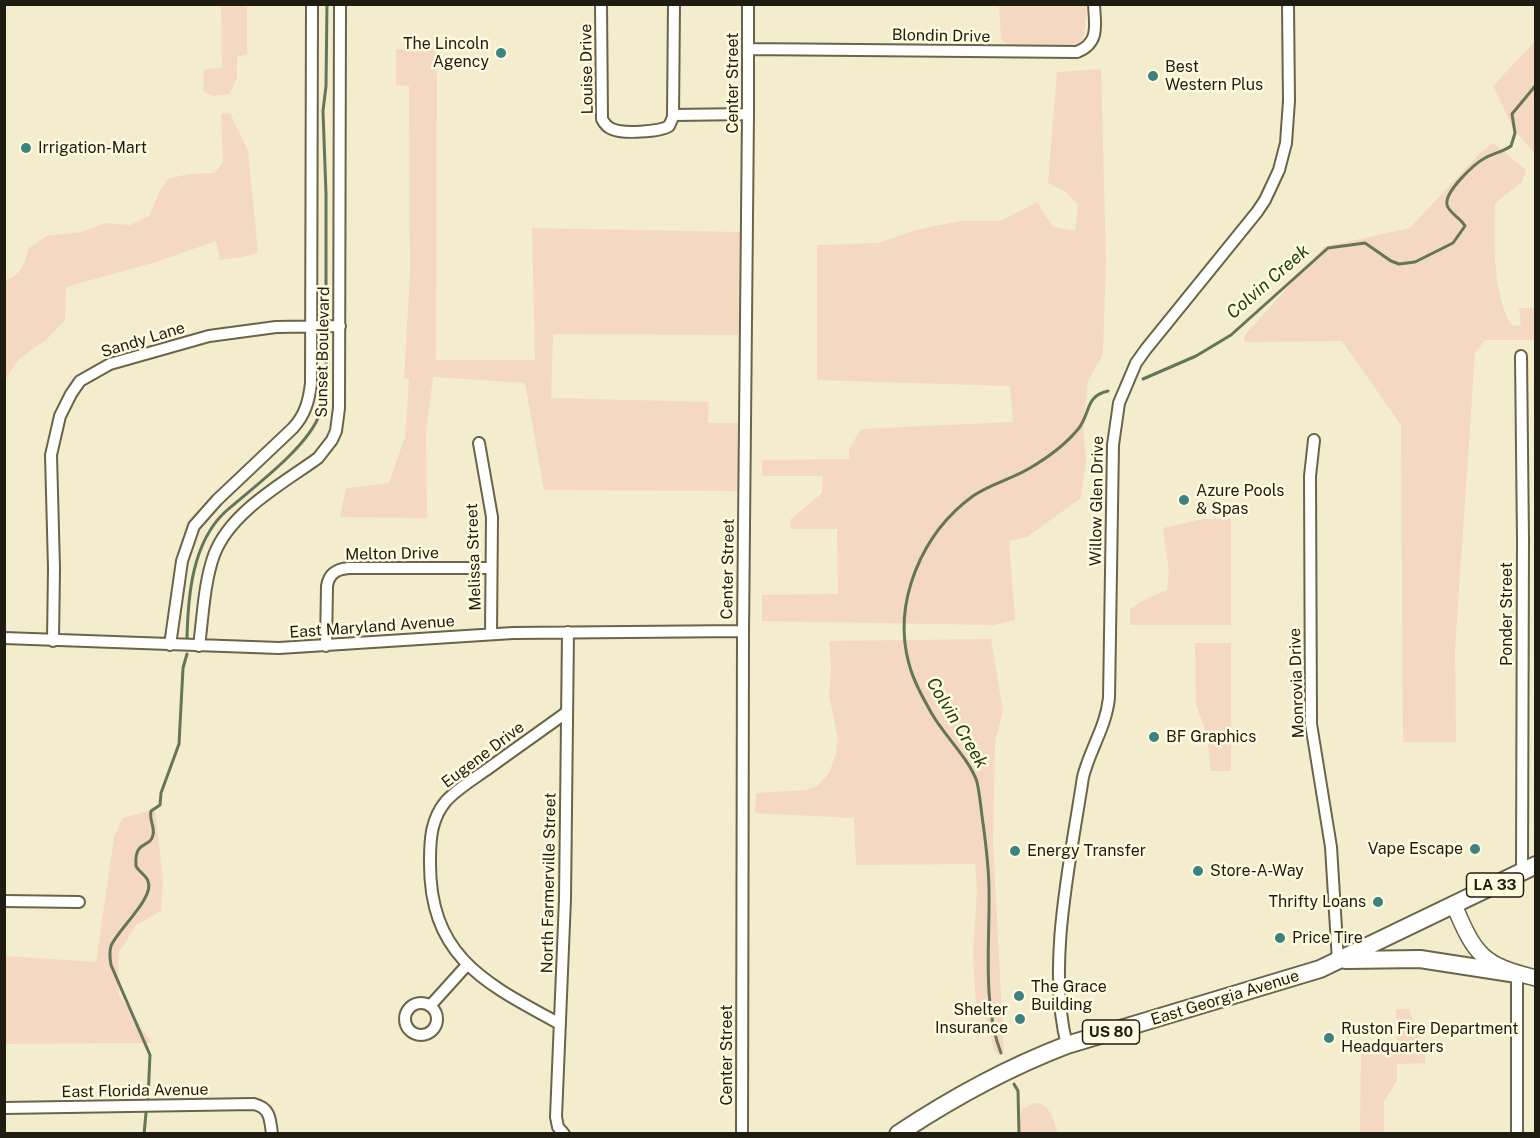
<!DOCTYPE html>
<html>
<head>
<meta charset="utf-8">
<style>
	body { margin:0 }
	#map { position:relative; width:1540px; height:1138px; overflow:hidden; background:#f3edcd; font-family:"Public Sans",sans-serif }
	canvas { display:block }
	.frame { position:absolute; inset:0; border:6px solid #1f1c11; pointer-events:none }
</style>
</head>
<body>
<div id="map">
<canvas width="1540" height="1138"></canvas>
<div class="frame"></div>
</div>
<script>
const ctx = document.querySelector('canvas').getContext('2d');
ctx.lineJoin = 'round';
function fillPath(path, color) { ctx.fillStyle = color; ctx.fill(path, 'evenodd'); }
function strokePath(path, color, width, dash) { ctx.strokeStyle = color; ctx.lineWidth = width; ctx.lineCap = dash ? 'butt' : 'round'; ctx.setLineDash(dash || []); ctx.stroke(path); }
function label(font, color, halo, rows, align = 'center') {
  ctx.font = font + ' "Public Sans",sans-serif'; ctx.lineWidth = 5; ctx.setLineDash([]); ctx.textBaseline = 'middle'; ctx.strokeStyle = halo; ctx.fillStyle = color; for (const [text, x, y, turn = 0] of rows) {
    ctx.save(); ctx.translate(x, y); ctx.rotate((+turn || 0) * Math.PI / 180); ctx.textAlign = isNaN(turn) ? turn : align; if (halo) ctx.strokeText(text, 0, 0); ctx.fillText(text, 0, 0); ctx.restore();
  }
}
fillPath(new Path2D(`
	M221,5h26v49l-10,3v21l-8,16 -16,2 -10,-5 1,-22 18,-1z
	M999,5h88l-3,31 -7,11 -65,1 -11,-9z
	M1535,41v113l-22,-26 -20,-42z
	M396,49h41l-1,311h99l-3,-132 210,4 -2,103 -187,-1 -2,64 158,4 -1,21h31l-1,68 -194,-1 -19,-107 -92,-6 -7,53 1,88 -87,-1 6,-29 43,-5 16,-46 4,-58 -5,-1 6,-104 -1,-188 -13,-1z
	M1101,69l5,191 -3,94 -15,27 -5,45 3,35 -5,37 -54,39 -18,4 6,79 -21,5 -232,-4v-26l76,-1 -1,-65h-46l-1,-9 32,-27 1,-17h-61v-16l87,-1v-10l12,-20 152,-7 -3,-36 -193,-6v-135l61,-2 38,-13 44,-9h41l36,-19 16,25 22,4 3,-26 -12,-13 -18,-9 9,-111z
	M230,113l18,38 10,101 -10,4 -28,4 -4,-19 -60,21 -90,25 -1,33 -18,19 -28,20 -14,21v-100c14,-3 21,-17 23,-31l18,-13 36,-4 23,-9 25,2 19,-9 12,-27 7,-10 20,-5 26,-1 9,-11 -2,-48z
	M1493,143l33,27 -4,12 -27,21c-1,36 -3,92 17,123l9,-1 -2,-17h16v32h-50l-10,13 -20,296 1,93h-53l-2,-317 -59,-84 -97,1 -1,-6 80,-89 86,-19 71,-76z
	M1204,519h27v106h-101v-16l16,-10 21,-9 2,-18 -6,-44z
	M991,639l12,73 -8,28 -2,103 11,210 -5,2 -5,-5 -7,-30 -11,-11 -3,-57 4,-63 -2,-25 -119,1 -2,-47 -99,-5 1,-20 50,-3 11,-4 12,-13 7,-19 2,-16 -9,-43 2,-27 -2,-27z
	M1195,643h36v128h-20l-4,-36 -11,-30z
	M155,809l8,71 -2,31 -25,14 -18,29 1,41 33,48 -147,1v-88l91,6 18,-125 9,-19z
	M1396,1009h13l16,43v11l-28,1v16l-13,22v31h-24l1,-79h36z
	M1035,1103c16,1 18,17 23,30h-40l4,-24z`), '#f4d8c2');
strokePath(new Path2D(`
	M326,316v-122l-3,-83 3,-25 1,-82
	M1143,379l53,-23 35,-21 97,-87 37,-5 26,18 8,3 16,-2 38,-19 12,-17c-4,-8 -16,-13 -18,-21 -3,-13 27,-41 38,-47 8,-5 18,-6 26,-12l4,-13 -3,-19 24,-29
	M187,638c1,-42 5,-95 38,-126 27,-24 84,-65 95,-99 8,-25 6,-52 6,-78
	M1001,1053c-19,-48 -11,-112 -12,-162 0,-23 -3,-46 -6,-68 -2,-13 -3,-28 -6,-41 -7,-22 -33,-47 -45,-68 -9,-16 -18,-32 -23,-50 -17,-62 13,-131 64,-168 17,-12 39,-17 57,-28 17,-10 37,-25 49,-40 12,-16 6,-32 29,-37
	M1014,1084l4,7 1,43
	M148,1098l2,-43 -39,-90c-1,-6 -2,-13 0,-19 7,-17 44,-48 37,-65 -2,-6 -9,-9 -12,-15 -2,-27 14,-17 17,-31 2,-9 -4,-14 -2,-24l9,-6 1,-12 18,-49 4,-76 4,-14
	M144,1134l2,-21`), '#647558', 3);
const minor = new Path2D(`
	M601,4l1,115c2,4 5,8 10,10 10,5 48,3 57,-3l4,-9 1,-113
	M748,49l329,3c23,-9 18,-27 17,-48
	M673,115l75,-1
	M1521,356l2,184 -1,332
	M1314,440l-4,36 1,248 20,123 7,114
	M479,443l13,74 -1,117
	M4,638l275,10 234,-15 230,-2
	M53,641l1,-73 -3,-113 9,-39 11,-22 9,-13 30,-17 99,-28 67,-9 64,-1
	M170,645l12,-84 12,-35 23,-26 76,-72c12,-13 16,-27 18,-45l1,-379
	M199,646c4,-30 5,-63 15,-91 16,-43 68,-71 104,-97l14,-18 4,-9 3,-23 1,-404
	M326,646l1,-60c2,-13 10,-17 22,-18h142
	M4,901l75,1
	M405 1019a16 16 0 1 1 32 0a16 16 0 1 1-32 0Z
	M430,1006l37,-41
	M560,1024c-73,-40 -131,-66 -130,-163 0,-22 1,-42 16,-60 12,-13 29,-23 43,-33 26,-19 52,-37 78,-56
	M1067,1045c-21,-79 4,-187 16,-268 7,-28 23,-50 26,-79l4,-253 6,-42 17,-40 10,-14 111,-137 8,-12 14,-30 7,-27 3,-42 -1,-97
	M4,1108l250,-4c16,4 16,14 18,30
	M564,1134l-6,-7 -2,-10 9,-218 3,-267
	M742,1134l1,-503 5,-517v-110
	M1517,1134v-160`);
const secondary = new Path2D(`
	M1454,905c21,50 28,60 82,73`);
const primary = new Path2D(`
	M1345,960l75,-1 97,15
	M898,1134c54,-36 109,-66 169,-89l253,-76 216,-104`);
strokePath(minor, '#6a6448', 14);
strokePath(secondary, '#6a6448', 18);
strokePath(primary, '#6a6448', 20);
strokePath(minor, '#fff', 10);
strokePath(secondary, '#fff', 15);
strokePath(primary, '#fff', 16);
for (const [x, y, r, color] of [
	[501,53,6,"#3a8381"],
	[1153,76,6,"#3a8381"],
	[26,148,6,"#3a8381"],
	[1184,500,6,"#3a8381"],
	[1154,737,6,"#3a8381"],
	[1475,849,6,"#3a8381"],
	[1015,851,6,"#3a8381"],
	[1198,871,6,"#3a8381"],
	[1378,902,6,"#3a8381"],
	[1280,938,6,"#3a8381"],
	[1019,996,6,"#3a8381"],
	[1020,1019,6,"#3a8381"],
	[1329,1038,6,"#3a8381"]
]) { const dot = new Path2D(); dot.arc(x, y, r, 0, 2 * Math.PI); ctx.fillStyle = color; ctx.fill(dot); strokePath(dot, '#fffae0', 2); }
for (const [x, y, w] of [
	[1495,885,57],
	[1111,1032,57]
]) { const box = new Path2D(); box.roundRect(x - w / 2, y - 12, w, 24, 4.5); ctx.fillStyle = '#fffae0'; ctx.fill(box); strokePath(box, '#1f1c11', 1.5); }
label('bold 15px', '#1f1c11', null, [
	["LA 33",1495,885],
	["US 80",1111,1032]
]);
label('16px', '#1f1c11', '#fffae0', [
	["Blondin Drive",941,36,1],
	["Louise Drive",587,69,-91],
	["Center Street",733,83,-90],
	["Sandy Lane",143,340,-17],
	["Sunset Boulevard",323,352,-89],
	["Willow Glen Drive",1097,501,-89],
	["Melton Drive",392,554,-1],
	["Melissa Street",474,557,-92],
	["Center Street",728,569,-89],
	["Ponder Street",1507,614,-90],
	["East Maryland Avenue",372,627,-4],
	["Monrovia Drive",1297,683,-92],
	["Eugene Drive",483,755,-37],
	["North Farmerville Street",549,883,-89],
	["East Georgia Avenue",1225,998,-17],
	["Center Street",727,1055,-90],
	["East Florida Avenue",135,1091,-1]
]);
label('16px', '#1f1c11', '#fffae0', [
	["The Lincoln",489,44,"right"],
	["Agency",489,62,"right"],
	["Best",1165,67],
	["Western Plus",1165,85],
	["Irrigation-Mart",38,148],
	["Azure Pools",1196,491],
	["& Spas",1196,509],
	["BF Graphics",1166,737],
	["Vape Escape",1463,849,"right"],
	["Energy Transfer",1027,851],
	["Store-A-Way",1210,871],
	["Thrifty Loans",1366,902,"right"],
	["Price Tire",1292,938],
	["The Grace",1031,987],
	["Building",1031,1005],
	["Shelter",1008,1010,"right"],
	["Insurance",1008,1028,"right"],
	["Ruston Fire Department",1341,1029],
	["Headquarters",1341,1047]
], 'left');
label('italic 18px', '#20410b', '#fffae0', [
	["Colvin Creek",1268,282,-41],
	["Colvin Creek",957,723,59]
]);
</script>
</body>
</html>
